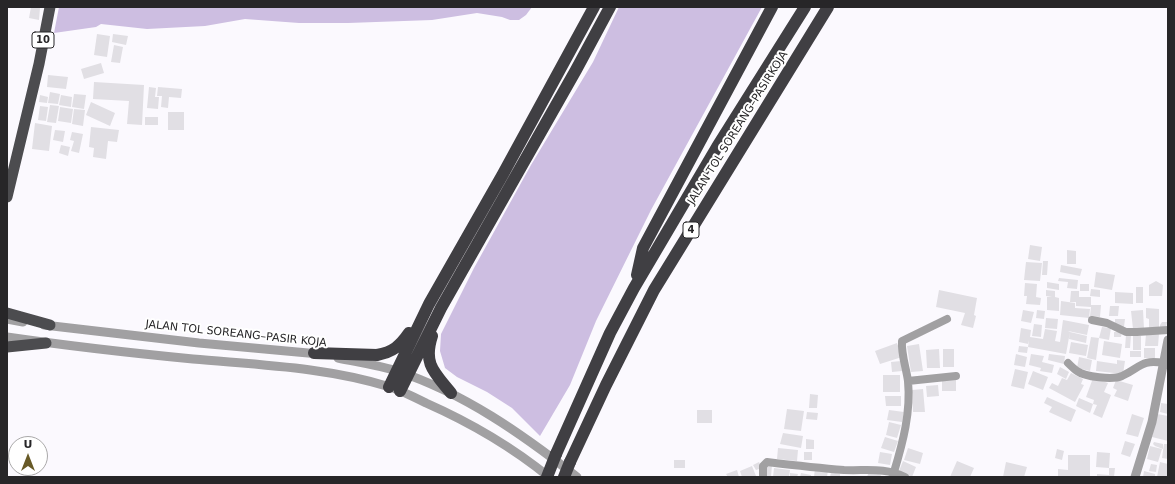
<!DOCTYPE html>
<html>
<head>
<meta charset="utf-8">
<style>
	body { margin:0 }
	#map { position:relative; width:1175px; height:484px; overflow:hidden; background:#fbf9fe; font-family:"DejaVu Sans",sans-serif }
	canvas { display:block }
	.frame { position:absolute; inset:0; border:8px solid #272628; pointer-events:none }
	.north { position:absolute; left:8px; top:436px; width:40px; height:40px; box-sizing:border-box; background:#fff; border:1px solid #a9a8a9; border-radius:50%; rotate:0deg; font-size:11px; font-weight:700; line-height:16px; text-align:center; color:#272628 }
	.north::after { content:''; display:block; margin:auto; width:14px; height:18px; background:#685a27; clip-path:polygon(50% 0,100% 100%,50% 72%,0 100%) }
</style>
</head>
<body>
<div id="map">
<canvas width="1175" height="484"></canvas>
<div class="frame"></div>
<div class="north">U</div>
</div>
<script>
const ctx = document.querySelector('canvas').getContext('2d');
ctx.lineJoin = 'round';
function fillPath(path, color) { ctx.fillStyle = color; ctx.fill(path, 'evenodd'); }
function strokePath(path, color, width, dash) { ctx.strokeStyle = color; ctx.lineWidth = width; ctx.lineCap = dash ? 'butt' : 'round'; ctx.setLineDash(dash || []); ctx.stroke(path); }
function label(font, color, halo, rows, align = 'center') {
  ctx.font = font + ' "DejaVu Sans",sans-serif'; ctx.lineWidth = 4; ctx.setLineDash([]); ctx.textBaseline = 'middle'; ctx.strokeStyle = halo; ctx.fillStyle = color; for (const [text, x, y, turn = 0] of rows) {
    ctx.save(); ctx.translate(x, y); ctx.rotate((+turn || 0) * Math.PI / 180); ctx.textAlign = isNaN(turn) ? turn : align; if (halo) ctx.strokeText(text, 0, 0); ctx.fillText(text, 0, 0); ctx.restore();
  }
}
fillPath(new Path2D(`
	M59,7h473l-6,8 -7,5h-9l-8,-3 -25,-4 -45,7 -84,3h-49l-54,-4 -40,7 -58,3 -46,-5 -5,3 -42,6z
	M619,7h143l-111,203 -55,111 -26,64 -30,51 -28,-28 -25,-16 -30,-15 -12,-9 -5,-17 1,-17 33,-66 57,-103 62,-103z`), '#cdbee1');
fillPath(new Path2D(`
	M31,7l9,1 -1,12 -10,-2z
	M97,34l13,2 -3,21 -13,-2z
	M113,34l15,2 -2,9 -14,-3z
	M114,45l9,2 -3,16 -9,-1z
	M101,63l3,10 -20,6 -3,-10z
	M48,75l20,2 -2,12 -19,-2z
	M94,82l50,3 -2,40 -15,-1 2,-23 -36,-2z
	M149,87l7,1 -1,9h4l-1,12 -11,-1z
	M158,87l24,2 -1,9 -12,-1 -1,11 -7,-1 1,-11h-5z
	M50,92l10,2 -2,10 -10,-1z
	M74,94l12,1 -2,14 -12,-2z
	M40,95l8,2 -1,6 -8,-1z
	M61,95l11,2 -1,10 -12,-2z
	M91,102l24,11 -5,13 -24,-11z
	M50,105l9,1 -3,17 -9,-1z
	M40,106l8,1 -2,14 -8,-1z
	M60,107l13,2 -2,14 -13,-2z
	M74,109l11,1 -2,16 -11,-2z
	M168,112h16v18h-16z
	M145,117h13v8h-13z
	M35,123l17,3 -3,25 -17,-2z
	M91,127l28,3 -2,12 -9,-1 -2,18 -13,-2 1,-9 -5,-1z
	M55,130l10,1 -2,11 -10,-2z
	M72,132l11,2 -4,19 -8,-2 3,-10 -4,-1z
	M61,145l9,2 -2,9 -9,-3z
	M1030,245l12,2 -2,14 -12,-2z
	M1067,250l9,1v13h-9z
	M1043,261h5l-1,14h-5z
	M1026,262l16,1 -2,18 -16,-1z
	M1061,265l21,4 -2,7 -20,-4z
	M1096,272l19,3 -3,15 -18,-3z
	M1059,278l19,2 -1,9 -10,-1 1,-6 -10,-1z
	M1156,281l7,4 -1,11h-13v-11z
	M1047,282l12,2v6l-12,-2z
	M1025,283l12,1 -1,13 5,1 -1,7 -14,-1 1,-8h-3z
	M1080,284h9v7h-9z
	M1136,287h7v16h-7z
	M1091,289l9,1v7l-10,-1z
	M939,290l38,8 -3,17 2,1 -3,12 -12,-3 4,-12 -29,-6z
	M1046,290l9,1v6l4,1v13l-12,-1v-13h5l-6,-1z
	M1071,291h8v6h12v8h10l-1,12 -10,-1 1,-9 -15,-1v-4h-6z
	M1115,292l18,1v11l-18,-1z
	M1061,301l14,2v5l15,1 -1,9 -29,-3z
	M1110,306h9l-1,10h-9z
	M1146,308l13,1v20h-10v-10l-3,-1z
	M1023,310l11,2 -3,11 -10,-2z
	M1037,310l8,1 -1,8 -8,-1z
	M1143,310l1,19h-11l-2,-18z
	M1046,318l12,1 -1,10 -12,-1z
	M1115,319h10l-1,8 -9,-1z
	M1063,320l26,5 -2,10 -19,-4 2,1 -4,22 -38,-7 -1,6 -9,-1 1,-6 9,1 1,-7 -1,4 -9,-2 2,-14 10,2 -1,7 13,2 2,-10 12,2 -2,10 5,1z
	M1162,322h5l-1,7h-6v-4z
	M1034,324l8,1 -1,12 -9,-1z
	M1102,327l9,1 -2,12 -10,-2z
	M1070,332l17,4 -1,7 -17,-4z
	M1114,332h8l-1,5h-7z
	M1146,334h13l-1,12h-13z
	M1126,335h5l-1,13h-5z
	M1133,336h8v14h-8z
	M1091,337l8,1 -3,22 -9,-2z
	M1104,341l18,3 -2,14 -18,-3z
	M1071,342l17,3 -2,11 -17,-3z
	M897,343l5,14 -22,7 -5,-13z
	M919,344l4,27 -12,1 -4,-26z
	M1144,348h11v10h-11z
	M939,349l1,19h-13l-1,-18z
	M943,349h11v18h-11z
	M1130,351h11v6h-11z
	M1016,354l11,3 -2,10 -11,-2z
	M1031,354l13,2 -2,6 12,3 -2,8 -12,-2 1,-3 -12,-3z
	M1049,354l16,2 -1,8 -16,-4z
	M1079,357l13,3 -2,11 -13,-3z
	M1117,360l8,1 -2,13 -27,-3 1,-10 20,3z
	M901,361l1,10 -10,1 -1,-10z
	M1060,367l9,5 -3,7 -9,-5z
	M1015,369l13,3 -4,17 -13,-3z
	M1033,371l15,6 -5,13 -15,-6z
	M1071,373l12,6 -2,5 3,1 -9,17 -26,-14 3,-5 6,3 4,-8 5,2z
	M883,375h17v17h-17z
	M1093,378l15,5 -4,9 7,3 -9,23 -9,-4 4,-9 -4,-1 1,-4 -8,-3z
	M956,379v12h-14v-11z
	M1116,380l17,5 -5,16 -14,-5 3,-6 -4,-2z
	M938,385l1,11 -12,1 -1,-11z
	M923,389l2,23h-12l-1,-22z
	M810,394l8,1 -1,13h-8z
	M885,396h16v10h-15z
	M1047,397l29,13 -5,12 -22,-10 3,-5 -8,-4z
	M1079,398l14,6 -3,9 -14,-7z
	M1161,403l7,1v10l-8,-2z
	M787,409l17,2 -3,20 -17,-2z
	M697,410h15v13h-15z
	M889,410l15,2 -2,10 -15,-2z
	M807,412l11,1 -1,7 -11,-1z
	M1132,414l12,4 -6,19 -12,-3z
	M1157,414l11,2v25l-16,-4z
	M889,422l12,3 -4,13 -11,-3z
	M783,433l20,3 -2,12 -21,-4z
	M885,437l13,4 -4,11 -13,-4z
	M806,439l8,1v9h-8z
	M1125,441l10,3 -5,13 -9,-3z
	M1154,442l9,2v5l-8,-3 -2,-2z
	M1164,444h4v15l-6,-1z
	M1150,446l12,3 -4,13 -11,-3z
	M778,448l20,2 -1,11 -20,-2z
	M908,448l15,5 -3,11 -16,-4z
	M1057,449l7,2 -2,9 -7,-2z
	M804,452h8v8h-8z
	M880,452l12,2 -2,11 -12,-2z
	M1097,452l13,1 -1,15 -13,-1z
	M1068,455h22v22h-32v-8l10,1z
	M674,460h11v8h-11z
	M903,461l13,6 -4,10 -13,-6z
	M957,461l17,7 -4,9h-20z
	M759,462l3,6 -6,2 -3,-5z
	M1006,462l21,5 -3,10h-21z
	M1160,462l8,2 -1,13h-10z
	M1151,464l6,1 -1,7 -7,-1z
	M766,465h6l-1,12h-7z
	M752,466l4,10 -14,1 -2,-6z
	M774,468l16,2 -1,7h-16z
	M815,468l13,2 -1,7h-13z
	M1109,468h6l-1,9h-17v-3l12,1z
	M737,470l2,7h-11l-2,-3z
	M869,471l12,4 -1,2h-13z
	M1144,471l11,3v3h-12z
	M831,472l9,2v3h-10z
	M790,473l8,1 -1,3h-7z
	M801,473l10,2v2h-11z`), '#e1dfe4');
strokePath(new Path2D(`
	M1092,320l15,3 19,9h11l31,-2
	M1068,363c3,3 6,6 9,8 8,6 36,9 45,5 19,-9 19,-17 42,-13
	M908,381l48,-5
	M894,472c9,-30 17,-60 14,-91 -2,-14 -7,-27 -6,-40l45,-22
	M763,477v-11l4,-4c25,3 51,6 77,8 23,1 40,-3 61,7`), '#a1a0a2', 8);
strokePath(new Path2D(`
	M7,319l16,3
	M44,325l155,18 120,11
	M7,337c62,9 124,16 186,22 66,6 133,8 197,28 12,4 24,10 36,16 43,19 86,44 123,74
	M338,358c19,4 40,7 59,13 67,22 125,63 180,106
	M1135,477l17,-55 16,-82`), '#a1a0a2', 9);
strokePath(new Path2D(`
	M7,197l32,-133 11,-57
	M7,313l43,12
	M7,347l39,-4`), '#4c4c4f', 11);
strokePath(new Path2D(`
	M637,275l6,-27 129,-241
	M432,336c-9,28 2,36 19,57
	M314,353l63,2c16,-3 23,-9 32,-22
	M389,387l40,-83 74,-130 91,-167
	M400,391l41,-83 135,-238 34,-63
	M556,454l54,-121 24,-45 83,-141 88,-140
	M570,462l36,-77 48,-95 174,-283`), '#403f43', 12);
strokePath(new Path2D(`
	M547,477l9,-23
	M564,477l6,-15`), '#403f43', 12);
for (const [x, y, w] of [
	[43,40,22],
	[691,230,16]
]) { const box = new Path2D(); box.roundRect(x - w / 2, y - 8, w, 16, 3); ctx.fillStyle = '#fff'; ctx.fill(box); strokePath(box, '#272628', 1); }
label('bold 10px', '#272628', null, [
	["10",43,40],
	["4",691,230]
]);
label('11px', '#272628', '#fff', [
	["JALAN TOL SOREANG–PASIRKOJA",738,128,-58],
	["JALAN TOL SOREANG–PASIR KOJA",236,334,6]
]);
</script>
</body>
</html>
